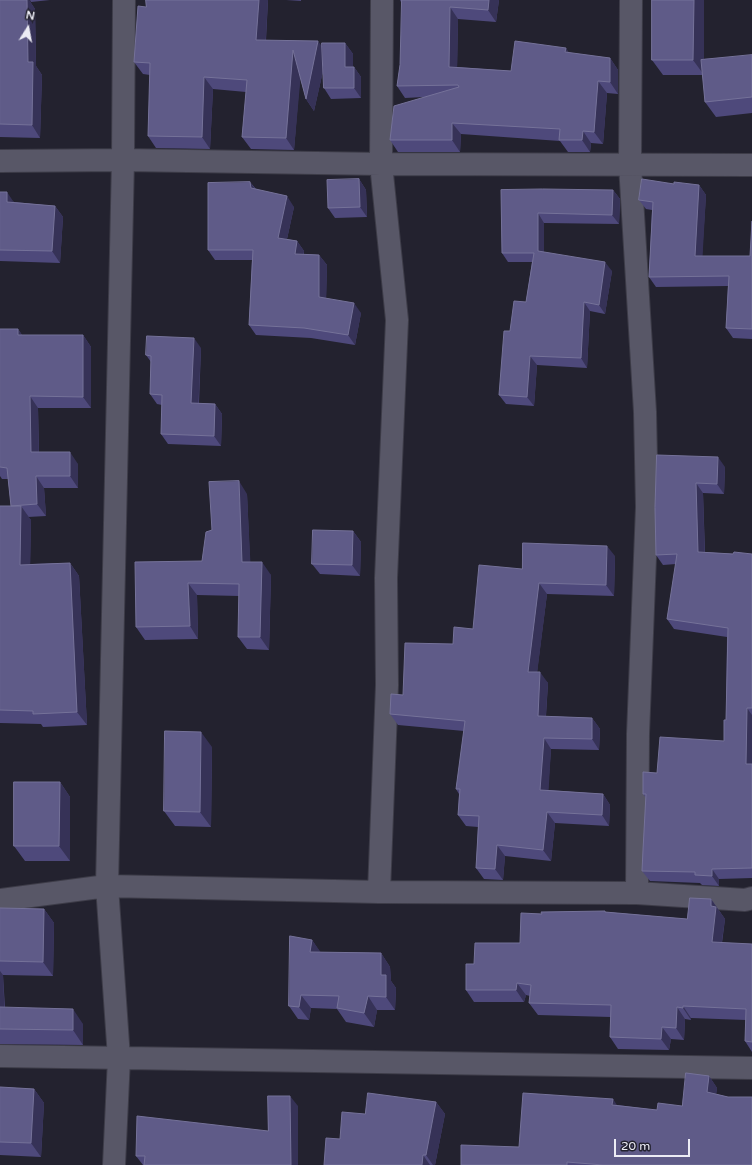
<!DOCTYPE html>
<html>
<head>
<meta charset="utf-8">
<style>
	body { margin:0 }
	#map { position:relative; width:752px; height:1165px; overflow:hidden; background:#23222f; font-family:"Varela Round",sans-serif }
	canvas { display:block }
	.north { position:absolute; left:8px; top:8px; width:40px; height:40px; -webkit-text-stroke:3px #23222f; paint-order:stroke; rotate:11deg; font-size:11px; font-weight:700; line-height:16px; text-align:center; color:#ececf5 }
	.north::after { content:''; display:block; margin:auto; width:14px; height:18px; background:#ececf5; clip-path:polygon(50% 0,100% 100%,50% 72%,0 100%) }
	.scale { position:absolute; left:614px; top:1139px; width:76px; height:18px; box-sizing:border-box; border:2px solid #ececf5; border-top:0; padding-left:5px; font-size:12px; line-height:14px; white-space:nowrap; color:#ececf5; -webkit-text-stroke:3px #23222f; paint-order:stroke }
</style>
</head>
<body>
<div id="map">
<canvas width="752" height="1165"></canvas>
<div class="north">N</div>
<div class="scale">20 m</div>
</div>
<script>
const ctx = document.querySelector('canvas').getContext('2d');
ctx.lineJoin = 'round';
function strokePath(path, color, width, dash) { ctx.strokeStyle = color; ctx.lineWidth = width; ctx.lineCap = dash ? 'butt' : 'round'; ctx.setLineDash(dash || []); ctx.stroke(path); }
function fillPath(path, color) { ctx.fillStyle = color; ctx.fill(path, 'evenodd'); }
const minor = new Path2D(`
	M631,0l-1,165 15,247 2,95 -9,227 -1,159
	M0,161l123,-1 258,4 371,1
	M379,892l8,-207 -1,-107 11,-258 -16,-156 1,-164
	M0,900l107,-14 272,6 258,1 108,7 7,-2
	M0,1056l752,12
	M114,1165l5,-107 -12,-172 16,-726 1,-160`);
strokePath(minor, '#3d3c48', 24);
strokePath(minor, '#585767', 22);
fillPath(new Path2D(`
	M0,0h29l6,9 1,57 6,9 -2,63 -40,-1z
	M30,0h20l-19,2z
	M146,0h122l-2,40 56,6 23,-3 8,11v13h1l7,10v21l-30,1 -7,-11 -1,-17 -9,40 -8,-12 -6,-22 -6,73 -43,-1 -9,-12 4,-45 -33,-3 -3,60 -54,-1 -8,-12 2,-61 -7,-1 -9,-12 12,-55z
	M286,0h15v1z
	M400,0h99l-3,22 -38,-3 -1,48 54,4 58,-18 41,5 8,12v24l-11,-1 -4,51 -12,-1 -1,9h-22l-8,-11 -99,-7 -1,18h-62l-8,-12 34,-43 -19,1 -8,-12 3,-21 2,-63h-1z
	M652,0h52v59l48,-4v58l-36,4 -11,-15 -2,-27h-40l-11,-15z
	M359,179l7,11 1,27 -32,1 -7,-10z
	M250,182l6,7 38,18 -7,32 10,2 7,10v3l15,1 8,10 -1,33 35,15 -6,32 -44,-7 -55,-3 -7,-10 3,-65h-37l-7,-10z
	M674,184l25,1 7,10 -4,61h48l2,-35v118l-19,-1 -7,-10 2,-42 -72,1 -7,-10 3,-67 -6,-1 -7,-9z
	M501,190h112l7,9 -1,25 -75,-1v29l68,19 -7,43 -15,-3 -3,57 -50,-3 -3,41 -28,-2 -7,-9 11,-64 16,-29 6,-40h-24l-6,-9z
	M0,192l14,10 41,4 8,11 -3,46 -60,-2z
	M0,329h18l4,6h61l8,12v61h-53l1,44 39,12v24h-34l2,28 -18,1 3,3 -1,44 40,-1 9,13 8,149 -44,2 -2,-3 -41,-1v-217h11l-3,-27h-6l-2,-3z
	M201,348l-2,55 16,1 7,10 -1,32 -53,-2 -7,-10 1,-29 -5,-1 -7,-10 1,-32 -5,-7z
	M657,455l68,12 -1,27 -21,-1 2,59 28,2h19v324l-33,1v7l-17,-1 -2,-2 -50,-2 -8,-10 4,-73 -3,-4 14,-21 67,-32 2,-21 1,-83 -53,-8 -7,-10 9,-55 -13,1 -7,-10z
	M247,494l3,68 21,13 -2,75 -22,-1 -9,-12 1,-41 -42,-1 1,44 -53,1 -9,-13 66,-66 10,-31z
	M353,531l8,11 -1,34 -40,-2 -8,-10z
	M615,556l-1,40 -67,-2 -10,78 11,11 -2,33 46,2 8,11 -1,21 -48,-1 -3,41 55,4 7,11 -1,21 -54,-3 -4,38 -46,-5 -2,24 -19,-1 -8,-11 2,-41 -12,-1 -8,-11 1,-21 -3,-5 8,-58 -66,-6 -8,-11 13,-19 50,-51 20,-15 49,-60z
	M212,747l-1,80 -36,-1 -11,-15z
	M60,782l10,15v64h-45l-11,-15z
	M711,899l14,20 -3,24 30,1v108l-7,-11 1,-21 -55,-2v2l-6,-1 -1,21 -13,-1 -2,11 -51,-1 -8,-12 1,-20 -73,-2 -9,-12 1,-7 -4,-1 -2,7h-50l-8,-12 8,-26 46,-21 22,-29 64,-2 81,7z
	M0,908l44,1 10,14 -1,53 -50,-1 2,33 78,16v21l-83,-1z
	M312,940l8,12 61,1 9,14 1,14 5,7 -1,22h-18l-3,17 -28,-5 -9,-13 -26,-1 -2,12 -11,-1 -9,-13z
	M709,1076l8,12 -1,6 12,3 24,68h-291l58,-18 98,-42 40,5 25,-4z
	M0,1087l34,2 10,14 -3,54 -41,-2z
	M436,1102l9,12 -10,51h-111l16,-26 25,-25z
	M298,1106v59h-155l-7,-9 132,-25z`), '#4e497b');
fillPath(new Path2D(`
	M27,0h2l6,9 1,57 6,9 -2,63 -8,-13 -4,-63z
	M259,0h9l-3,52 -9,-12z
	M489,0h10l-3,22 -8,-12z
	M694,0h10v75l-11,-15z
	M450,7l8,12 -1,59 -8,-11z
	M318,41l9,12 -13,58 -8,-12z
	M345,43l8,11v23l-8,-10z
	M566,48l8,12 -9,-8z
	M293,50l9,12 -8,88 -8,-12z
	M610,58l8,12v24l-8,-12z
	M354,67l7,10v21l-7,-10z
	M204,77l9,12 -3,60 -8,-12z
	M598,81l9,12 -4,51 -9,-12z
	M452,123l9,11 -1,18 -8,-12z
	M583,131l8,12 -1,9 -8,-12z
	M359,179l7,11 1,27 -7,-10z
	M250,182l7,10 -6,-4z
	M699,185l7,10 -4,71 -7,-10z
	M613,190l7,9 -1,25 -7,-9z
	M7,192l8,12 -8,-2z
	M287,196l7,11 -9,41 -7,-10z
	M55,206l8,11 -3,46 -8,-12z
	M538,213l6,10v37l-6,-9z
	M297,241l7,10 -2,13 -7,-10z
	M319,255l8,10 -1,42 -7,-10z
	M605,262l7,9 -7,43 -6,-9z
	M584,302l6,9 -3,57 -6,-10z
	M354,303l7,10 -6,32 -7,-10z
	M18,329l8,12 -8,-6z
	M83,335l8,12v61l-8,-11z
	M194,338l7,10 -3,65 -7,-10z
	M530,356l7,9 -3,41 -7,-9z
	M30,396l8,12 1,55 -8,-11z
	M215,404l7,10 -1,32 -7,-10z
	M70,452l8,12v24l-8,-12z
	M718,457l7,10 -1,27 -7,-10z
	M36,476l8,12 2,28 -9,-12z
	M239,481l8,13 4,80 -9,-12z
	M696,483l7,10 2,69 -7,-10z
	M21,506l10,14 -1,58 -10,-13z
	M353,531l8,11 -1,34 -8,-11z
	M607,546l8,10 -1,40 -8,-11z
	M262,562l9,13 -2,75 -9,-13z
	M70,563l9,13 8,149 -10,-13z
	M188,583l9,12 1,44 -8,-13z
	M539,583l8,11 -11,88 -8,-10z
	M540,672l8,11 -3,44 -7,-11z
	M747,708l5,7v57l-6,-8z
	M592,718l8,11 -1,21 -7,-11z
	M201,732l11,15 -1,80 -11,-15z
	M544,738l7,11 -3,52 -8,-11z
	M60,782l10,15v64l-11,-15z
	M603,794l7,11 -1,21 -7,-11z
	M547,812l8,11 -4,38 -8,-11z
	M497,845l8,11 -2,24 -8,-11z
	M712,869l7,10v7l-7,-10z
	M711,899l14,20 -5,35 -8,-12z
	M44,909l10,14 -1,53 -10,-14z
	M312,940l10,14 -12,-2z
	M381,953l9,14 1,14 5,7 -1,22 -9,-13 -5,-22z
	M0,971l3,4 2,47 -5,-8z
	M517,983l9,12 -2,7 -8,-12z
	M301,995l10,13 -2,12 -10,-13z
	M368,996l9,14 -3,17 -10,-14z
	M683,1006l8,12v2l-8,-12z
	M677,1007l8,12 -1,21 -8,-12z
	M73,1009l10,15v21l-10,-15z
	M662,1027l9,12 -2,11 -8,-11z
	M709,1076l8,12 -2,16 -8,-12z
	M34,1089l10,14 -3,54 -10,-14z
	M290,1096l8,10v59h-7z
	M613,1099l8,12 -9,-6z
	M436,1102l9,12 -10,51h-2l-7,-10z
	M423,1155l7,10h-8z`), '#363257');
const building = new Path2D(`
	M0,0h27l1,62h5l-1,63 -32,-1z
	M146,0h113l-3,40 62,1 -12,58 -13,-49 -7,88 -44,-1 5,-57 -43,-3 -2,60 -54,-1 2,-73 -16,-1 4,-56 8,1z
	M402,0h87l-1,10 -38,-3 -1,60 62,4 4,-30 51,7 -1,4 45,6v24l-12,-1 -4,51 -11,-1 -1,9h-23l1,-11 -108,-6v17h-62l4,-34 65,-19 -1,-2 -61,1 3,-21z
	M652,0h42l-1,60h-41z
	M322,43h23v24h9v21h-30z
	M752,55v42l-47,5 -4,-42z
	M359,179l1,28 -32,1 -1,-28z
	M642,179l32,5v-2l25,3 -4,71h55l2,-35v108l-26,-1 3,-52 -80,1 4,-75 -14,-2z
	M250,182l1,6 36,8 -9,42 19,3 -2,13 24,1v42l35,6 -6,32 -44,-7 -55,-3 4,-75h-45v-67z
	M543,189l70,1 -1,25 -74,-2v38l67,11 -6,43 -15,-3 -3,56 -51,-2 -3,41 -28,-2 5,-64h6l4,-30 12,1 8,-49h-32l-1,-63z
	M0,192h7v10l48,4 -3,45 -52,-1z
	M0,329h18v6h65v62l-53,-1 1,56h39v24h-34l1,28 -26,2 -4,-38 -7,-1z
	M147,336l47,2 -3,65 24,1 -1,32 -53,-2 1,-39 -12,-1 1,-38 -5,-1z
	M657,455l61,2 -1,27 -21,-1 2,69 35,2 1,-2 18,2v154h-5l-1,56h6v104l-40,1v7l-17,-1v-3l-53,-1 1,-21 3,-56h-3v-22l14,1 3,-36 64,4v-21h2l2,-92 -61,-9 10,-65 -21,1 -1,-47z
	M239,481l3,81h20l-2,75h-22l1,-53 -51,-1 2,43 -54,1 -1,-65 67,-1 4,-29 6,-2 -3,-48z
	M0,506h21l-1,59 50,-2 7,149 -44,2v-3l-33,-1z
	M313,530l40,1 -1,34 -40,-1z
	M523,543l84,3 -1,39 -67,-2 -11,89h12l-2,44 54,2v21l-48,-1 -4,52 63,4 -1,21 -55,-3 -4,38 -46,-5 -2,24 -19,-1 3,-52 -21,-1 2,-26h-4l9,-68 -75,-7 1,-20 12,1 2,-52 48,1 1,-17 19,2 6,-64 43,4z
	M165,731l36,1 -1,80 -36,-1z
	M14,782h46l-1,64h-45z
	M690,898l21,1v7l5,1 -4,35 40,2v98l-7,-1 1,-32 -63,-3v2l-6,-1 -1,21 -14,-1 -1,12 -51,-2 1,-32 -82,-2 2,-18 -14,-2 -1,7h-50v-26h8l1,-21h45l1,-30 21,1 -1,-2 64,-1v1l82,7z
	M0,908l44,1 -1,53 -43,-1z
	M290,936l22,4 -2,12 71,1v22h5v22l-18,-1 -4,17 -27,-5 2,-12 -38,-1 -2,12 -10,-1z
	M0,1007l73,2v21l-73,-1z
	M686,1073l23,3 -2,16 21,5h24v68h-149l-36,-3v3h-106v-20l58,2 4,-54 90,6 -1,6 45,5 1,-7 24,3z
	M0,1087l34,2 -3,54 -31,-1z
	M368,1093l68,9 -10,53h-3l-1,10h-98l2,-27 14,1 2,-27 23,2z
	M268,1096h22l1,69h-147l1,-9h-9l1,-40 131,15z`);
fillPath(building, '#5f5b88');
strokePath(building, '#757299', 1);
</script>
</body>
</html>
